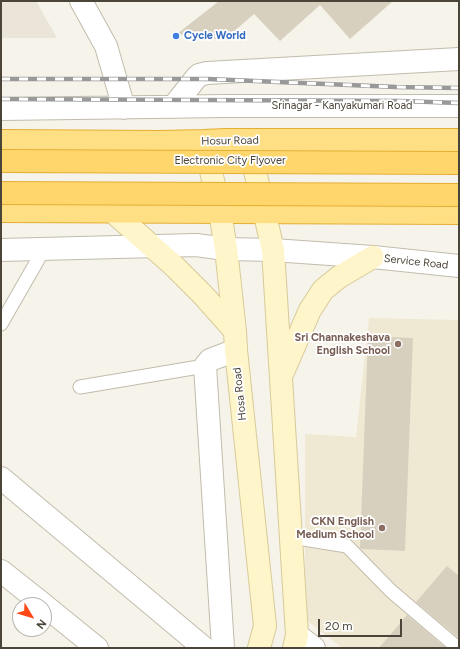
<!DOCTYPE html>
<html>
<head>
<meta charset="utf-8">
<style>
	body { margin:0 }
	#map { position:relative; width:460px; height:649px; overflow:hidden; background:#f6f3ea; font-family:Figtree,sans-serif }
	canvas { display:block }
	.frame { position:absolute; inset:0; border:2px solid #4b4438; pointer-events:none }
	.north { position:absolute; left:12px; top:597px; width:40px; height:40px; box-sizing:border-box; background:#fff; border:1px solid #b7b4af; border-radius:50%; rotate:128deg; font-size:11px; font-weight:700; line-height:16px; text-align:center; color:#4b4438 }
	.north::after { content:''; display:block; margin:auto; width:14px; height:18px; background:#ff4818; clip-path:polygon(50% 0,100% 100%,50% 72%,0 100%) }
	.scale { position:absolute; left:318px; top:619px; width:84px; height:18px; box-sizing:border-box; border:2px solid #4b4438; border-top:0; padding-left:5px; font-size:12px; line-height:14px; white-space:nowrap; color:#4b4438; -webkit-text-stroke:3px #fff; paint-order:stroke }
</style>
</head>
<body>
<div id="map">
<canvas width="460" height="649"></canvas>
<div class="frame"></div>
<div class="north">N</div>
<div class="scale">20 m</div>
</div>
<script>
const ctx = document.querySelector('canvas').getContext('2d');
ctx.lineJoin = 'round';
function fillPath(path, color) { ctx.fillStyle = color; ctx.fill(path, 'evenodd'); }
function strokePath(path, color, width, dash) { ctx.strokeStyle = color; ctx.lineWidth = width; ctx.lineCap = dash ? 'butt' : 'round'; ctx.setLineDash(dash || []); ctx.stroke(path); }
function label(font, color, halo, rows, align = 'center') {
  ctx.font = font + ' Figtree,sans-serif'; ctx.lineWidth = 3.5; ctx.setLineDash([]); ctx.textBaseline = 'middle'; ctx.strokeStyle = halo; ctx.fillStyle = color; for (const [text, x, y, turn = 0] of rows) {
    ctx.save(); ctx.translate(x, y); ctx.rotate((+turn || 0) * Math.PI / 180); ctx.textAlign = isNaN(turn) ? turn : align; if (halo) ctx.strokeText(text, 0, 0); ctx.fillText(text, 0, 0); ctx.restore();
  }
}
fillPath(new Path2D(`
	M1,1h35l21,37h-56z`), '#eae5d8');
fillPath(new Path2D(`
	M369,318l90,2v328h-117l-37,-29v-185l51,3z`), '#efe9d4');
fillPath(new Path2D(`
	M219,1h174l-43,38 -30,-34 -40,36 -26,-27 -30,26 -47,-6z
	M368,336l45,2 -8,213 -43,-2 -2,-1z
	M447,566l12,10v62l-43,-36z
	M407,615l39,33h-67z`), '#d8d0bf');
const service = new Path2D(`
	M1,324l43,-75
	M80,387l125,-21
	M291,537l56,9 44,45 67,57`);
const minor = new Path2D(`
	M1,478l203,170
	M1,571l43,34
	M44,605l53,43`);
const tertiary = new Path2D(`
	M81,1l25,45 18,62
	M173,107l23,-29 3,-3 8,-2 252,-14
	M1,109l223,-3h235
	M1,250l195,-5 30,4 47,1 100,7 86,9
	M297,635l17,13
	M223,648l-18,-282 5,-6 26,-10`);
const secondary = new Path2D(`
	M205,144l15,68 6,37 9,82 1,19 29,276 -6,22
	M249,145l24,105 24,385 -3,13
	M112,211l61,54 30,30 32,36
	M283,372l27,-62 13,-20 16,-13 34,-20`);
const trunk = new Path2D(`
	M1,141l159,1 44,-1 21,-1h234
	M1,211c153,0 305,2 458,2`);
strokePath(service, '#c2bcac', 15);
strokePath(minor, '#c2bcac', 24);
strokePath(tertiary, '#c2bcac', 24);
strokePath(secondary, '#d8ca99', 24);
strokePath(trunk, '#e5ae35', 24);
strokePath(service, '#fff', 13);
strokePath(minor, '#fff', 22);
strokePath(tertiary, '#fff', 22);
strokePath(secondary, '#fff5cb', 22);
strokePath(trunk, '#ffdf83', 22);
const rail = new Path2D(`
	M1,79h207l188,8 63,1
	M1,99l399,2 59,2`);
strokePath(rail, '#999', 4.5);
strokePath(rail, '#fff', 3, [9]);
const motorwayBridge = new Path2D(`
	M1,161l458,2
	M1,193l458,2`);
strokePath(motorwayBridge, '#e5ae35', 24, []);
strokePath(motorwayBridge, '#ffd66c', 22);
for (const [x, y, r, color] of [
	[176,36,4,"#3f7fe0"],
	[398,344,4,"#8d6e63"],
	[382,528,4,"#8d6e63"]
]) { const dot = new Path2D(); dot.arc(x, y, r, 0, 2 * Math.PI); ctx.fillStyle = color; ctx.fill(dot); strokePath(dot, '#fff', 1.5); }
label('bold 11px', '#366cbe', '#fff', [
	["Cycle World",184,36]
], 'left');
label('11px', '#4b4438', '#fff', [
	["Srinagar - Kanyakumari Road",342,106],
	["Hosur Road",230,141,-1],
	["Electronic City Flyover",230,161],
	["Service Road",416,262,6],
	["Hosa Road",240,394,-96]
]);
label('bold 11px', '#785e54', '#fff', [
	["Sri Channakeshava",390,338],
	["English School",390,351],
	["CKN English",374,522],
	["Medium School",374,535]
], 'right');
</script>
</body>
</html>
